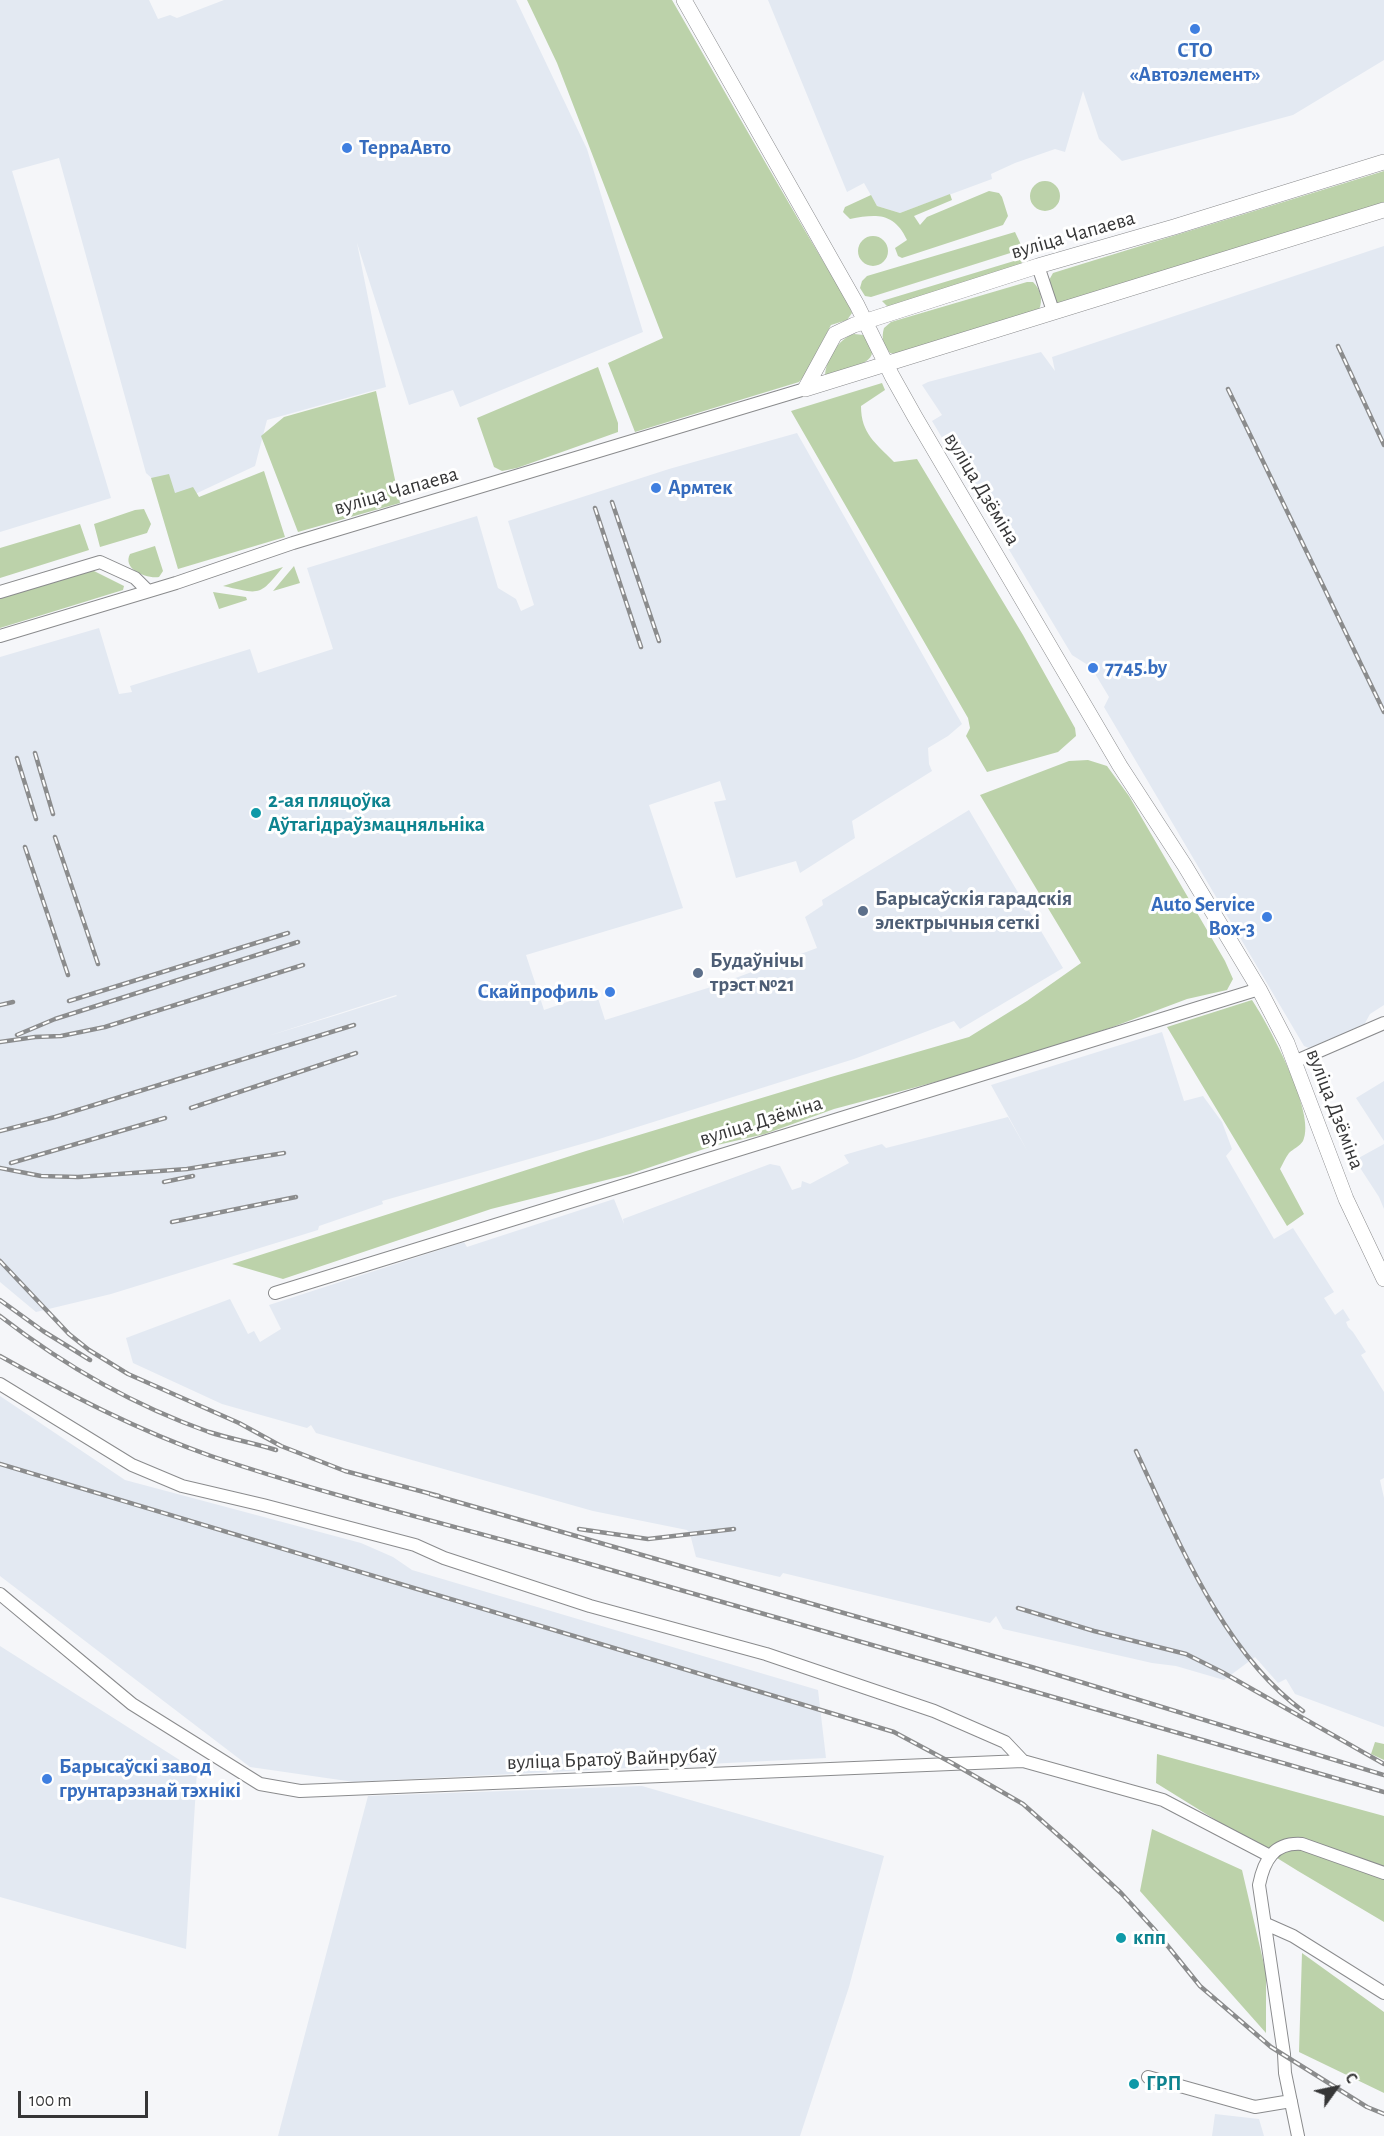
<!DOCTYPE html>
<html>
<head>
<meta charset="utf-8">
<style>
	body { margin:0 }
	#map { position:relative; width:1384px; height:2136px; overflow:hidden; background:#f5f6f9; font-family:"Alegreya Sans",sans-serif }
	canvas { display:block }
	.north { position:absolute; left:1306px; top:2058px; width:60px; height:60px; -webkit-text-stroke:4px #fff; paint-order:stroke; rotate:57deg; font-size:16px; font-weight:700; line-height:24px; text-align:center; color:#363637 }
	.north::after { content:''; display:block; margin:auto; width:21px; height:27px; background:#363637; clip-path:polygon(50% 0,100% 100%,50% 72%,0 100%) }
	.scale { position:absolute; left:18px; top:2091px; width:130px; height:27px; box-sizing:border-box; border:3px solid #363637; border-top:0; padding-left:8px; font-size:18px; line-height:21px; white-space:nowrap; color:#363637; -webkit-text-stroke:4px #fff; paint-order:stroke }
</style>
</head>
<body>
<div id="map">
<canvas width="1384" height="2136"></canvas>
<div class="north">С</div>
<div class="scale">100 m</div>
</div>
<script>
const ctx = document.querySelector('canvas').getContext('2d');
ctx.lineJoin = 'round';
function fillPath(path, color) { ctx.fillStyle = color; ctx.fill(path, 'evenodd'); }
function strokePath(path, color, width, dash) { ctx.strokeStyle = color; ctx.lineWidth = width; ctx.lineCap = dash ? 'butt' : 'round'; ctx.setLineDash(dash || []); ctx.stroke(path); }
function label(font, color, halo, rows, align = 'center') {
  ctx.font = font + ' "Alegreya Sans",sans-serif'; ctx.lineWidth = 6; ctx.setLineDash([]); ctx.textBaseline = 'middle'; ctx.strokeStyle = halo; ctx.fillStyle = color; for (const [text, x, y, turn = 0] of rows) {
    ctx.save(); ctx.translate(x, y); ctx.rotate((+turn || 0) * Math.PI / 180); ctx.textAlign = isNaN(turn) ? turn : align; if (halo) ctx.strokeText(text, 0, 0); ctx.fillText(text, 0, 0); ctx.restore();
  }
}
fillPath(new Path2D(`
	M0,0h149l9,19 12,-4 7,3 47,-18h292l71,149 56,183 -183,75 -7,-17 -44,15 -52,-162 29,144 -119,33 -12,46 -77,36 -32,-29 -87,-315 -47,13 99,327 -111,34z
	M768,0h616v60l-91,55 -171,46 -23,-22 -16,-48 -18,61 -10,-3 -40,14 -24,11 1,5 -92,34 -23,-7 -13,-23 -17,9z
	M1384,246v759l-14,9 -6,11 -55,23 -5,-2 -200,-339 5,-10 -18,-30 -19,-12 -140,-234 10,-6 -20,-30 6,-3 113,-30 14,19 -3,-14z
	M797,433l165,291 -14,12 -20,12 1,16 3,7 -80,50 3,17 -55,35 -4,-12 -60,17 -22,-76 12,-2 -6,-19 -71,24 34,103 -157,47 18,55 52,-18 9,28 106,-33 106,-39 -12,-31 18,-12 -1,-5 147,-90 94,158 -103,61 -6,-8 -100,38 -255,80 -217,62 1,3 -64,22 -1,4 -207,64 -75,18 -36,-30v-625l99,-29 20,66 13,-2 -2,-6 120,-37 8,24 75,-24 -26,-81 170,-52 21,72 18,11 5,12 13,-6 -26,-84 161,-52zM397,996l-60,19 -69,21 128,-41z
	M1162,1032l22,69 19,-5 19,26 10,27 -6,7 48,83 19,-11 41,64 -10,6 11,17 8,-6 7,11 -4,2 2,5 5,5 13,20 -5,3 23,37v86l-4,2 4,18v229l-89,-33 -9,-15 -8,4 -23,-26 -31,23 -48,-14 -24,-3 -149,-34 -7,-13 -6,7 -207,-50 -3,4 -84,-20 -6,-23 -3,-4 -94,-19 -277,-78 -5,-8 -4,3 -85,-24 -89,-41 -7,-25 104,-39 18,35 6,-3 6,11 21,-13 -12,-24 195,-63 3,5 6,-2 141,-46 10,25 -1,-5 147,-55 10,2 12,24 9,-3 1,-6 8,3 39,-21 -5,-8 38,-11 4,4 122,-31 20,35 -37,-67z
	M1384,1081v60l-28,-43z
	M1384,1144v65l-5,-12 -24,-37z
	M0,1396l125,84 236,63 32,14 19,13 406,120 8,68 -472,24 -104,-15 -250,-191z
	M0,1646l197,125 -11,178 -186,-52z
	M642,1786l242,70 -35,131 -49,149h-522l90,-340z
	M1215,2114l44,5 5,17h-52z`), '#e3e9f2');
fillPath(new Path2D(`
	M527,0h145c59,102 116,204 177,304l3,9 -5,7 -16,5 -27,51 -5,6 -164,50 -27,-69 55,-25 -106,-275z
	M1384,171v33l-323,100 -5,-1 -8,-21 5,-9 16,-5z
	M1030 196a15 15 0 1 1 30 0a15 15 0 1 1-30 0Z
	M989,191l10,2 3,4 6,19 -5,9 -101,33 -4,-2 -3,-8 12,-8c-13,-28 -31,-26 -57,-21l-7,-7 2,-5 26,-12 6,11 23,7 50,-19 2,6 -38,16 6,9 7,-8z
	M1015,232l8,17 -152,48 -6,-1 -5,-8 2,-7 5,-5z
	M858 251a15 15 0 1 1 30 0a15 15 0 1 1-30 0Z
	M1024,258l-4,8 -131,42 -7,-7z
	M1027,282h6c8,8 10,18 6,28l-143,44 -6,-1c-7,-9 -9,-14 -6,-25l7,-6z
	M854,334l10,1c3,5 9,12 8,18 -1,13 -36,19 -47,23 1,-17 13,-37 29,-42z
	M598,367l20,56v9l-101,36 -15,3 -8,-4 -17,-49z
	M882,383l3,7 -24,16c0,28 15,37 33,56l23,-3 106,176 52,93 1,8 -18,16 -71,20 -21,-36 4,-8 -2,-10 -177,-307z
	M376,391l24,112 -102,29 -37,-96 23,-19z
	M264,471l21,66 -107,32 -27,-91 18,-4 6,19 18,-6 6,10z
	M144,509l7,15 -4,9 -47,14 -6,-23 41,-14z
	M80,524l9,26 -89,28v-30z
	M155,546l8,25 -4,6c-13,2 -37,-8 -29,-23z
	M294,566l6,17 -27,8z
	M283,567c-24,30 -23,27 -60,19z
	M92,570l32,16 -1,4 -123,38v-30z
	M213,592l33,5 1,3 -28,9z
	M1088,760l19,6 22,30 96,165 8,18 -6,11 -40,9 -77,29 -141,45 -135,36 -69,25 -52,12 -83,28 -139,35 -208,70 -51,-15 354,-113 245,-74 138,-40 58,-36 54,-38 -101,-168 89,-34z
	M1252,1000c16,24 65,114 51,141 -3,5 -10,8 -14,12 -4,5 -6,11 -9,16l24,45 -17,12 -120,-199z
	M1375,1742l9,2v16l-13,-6z
	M1157,1754l227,62v106l-86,-51 -142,-88z
	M1152,1829l90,41 24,103v60l-126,-142z
	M1302,1953l82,59v81l-85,-41z`), '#bcd2aa');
const minor = new Path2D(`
	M1038,266l15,45
	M0,592l100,-30 35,16 12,12
	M0,636l176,-53 117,-40 512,-154
	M1294,1062l90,-39
	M275,1293l984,-304
	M0,1384l132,81 50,21 81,19 152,40 29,13 146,48 176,48 168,57 71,31 18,19
	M0,1594l132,110 128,80 40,7 723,-30 140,39 107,56
	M1266,1924l27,12 91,57
	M1148,2077l107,30 36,-6
	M1298,2136l-13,-63 -1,-19 -25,-169c5,-25 15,-43 43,-41l82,29`);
const major = new Path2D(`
	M684,0l173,305 35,71 23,41 205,349 65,100 74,123 28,54 59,156 38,80
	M805,389l30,-55 19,-9 184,-59 136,-39 210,-65
	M805,389l579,-179`);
strokePath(minor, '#8a8b8d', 14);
strokePath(major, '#8a8b8d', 16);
strokePath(minor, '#fff', 12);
strokePath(major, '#fff', 15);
const rail = new Path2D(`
	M1338,346l46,99
	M1228,389l156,323
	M612,502l47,139
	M595,508l46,139
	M35,753l18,61
	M17,758l19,61
	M55,837l43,127
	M25,847l43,128
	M69,1001l219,-68
	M0,1005l13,-3
	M17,1035l38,-16 243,-77
	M0,1042l35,-5 26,-1 44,-9 198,-62
	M191,1108l165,-55
	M0,1131l55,-14 299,-92
	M11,1163l154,-45
	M0,1168l41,8 37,1 109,-8 97,-16
	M164,1182l29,-6
	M172,1222l124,-25
	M0,1261l69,73 20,16 39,24 111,49 42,23 64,25 94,25
	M0,1300l43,31 47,29
	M0,1316c62,48 135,90 209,116 22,7 45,11 67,18
	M0,1356c68,38 137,74 211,100 124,42 253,72 379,108 265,76 529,152 794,228
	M1136,1451c41,87 87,202 167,260
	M0,1464l894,268 58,31 71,41 52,46 46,43 33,36 46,57 71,61 96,60 17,7
	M430,1494l605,174 349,107
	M579,1529l69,10 86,-10
	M1018,1608l76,23 92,23 36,18 162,92`);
strokePath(rail, '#8b8c8d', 4.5);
strokePath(rail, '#fff', 2, [7]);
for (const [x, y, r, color] of [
	[1195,29,6,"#3f7fe0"],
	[347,148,6,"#3f7fe0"],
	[656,488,6,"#3f7fe0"],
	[1093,668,6,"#3f7fe0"],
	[256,813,6,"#0f9aa8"],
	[863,911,6,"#5c6f8a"],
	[1267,917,6,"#3f7fe0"],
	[698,973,6,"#5c6f8a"],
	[610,992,6,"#3f7fe0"],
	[47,1779,6,"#3f7fe0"],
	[1121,1938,6,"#0f9aa8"],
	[1134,2084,6,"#0f9aa8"]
]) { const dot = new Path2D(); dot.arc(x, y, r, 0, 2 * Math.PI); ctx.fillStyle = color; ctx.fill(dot); strokePath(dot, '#fff', 2); }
label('bold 21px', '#366cbe', '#fff', [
	["СТО",1195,51,"center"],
	["«Автоэлемент»",1195,75,"center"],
	["ТерраАвто",359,148],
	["Армтек",668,488],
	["7745.by",1105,668],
	["Auto Service",1255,905,"right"],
	["Box-3",1255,929,"right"],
	["Скайпрофиль",598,992,"right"],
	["Барысаўскі завод",59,1767],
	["грунтарэзнай тэхнікі",59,1791]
], 'left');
label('21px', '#363637', '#fff', [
	["вуліца Чапаева",1073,235,-16],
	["вуліца Дзёміна",982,489,59],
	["вуліца Чапаева",396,491,-16],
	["вуліца Дзёміна",1335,1109,69],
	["вуліца Дзёміна",761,1121,-17],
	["вуліца Братоў Вайнрубаў",612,1759,-2]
]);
label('bold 21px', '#0d838f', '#fff', [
	["2-ая пляцоўка",268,801],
	["Аўтагідраўзмацняльніка",268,825],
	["кпп",1133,1938],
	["ГРП",1146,2084]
], 'left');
label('bold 21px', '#4e5e75', '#fff', [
	["Барысаўскія гарадскія",875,899],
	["электрычныя сеткі",875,923],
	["Будаўнічы",710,961],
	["трэст №21",710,985]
], 'left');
</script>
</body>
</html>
